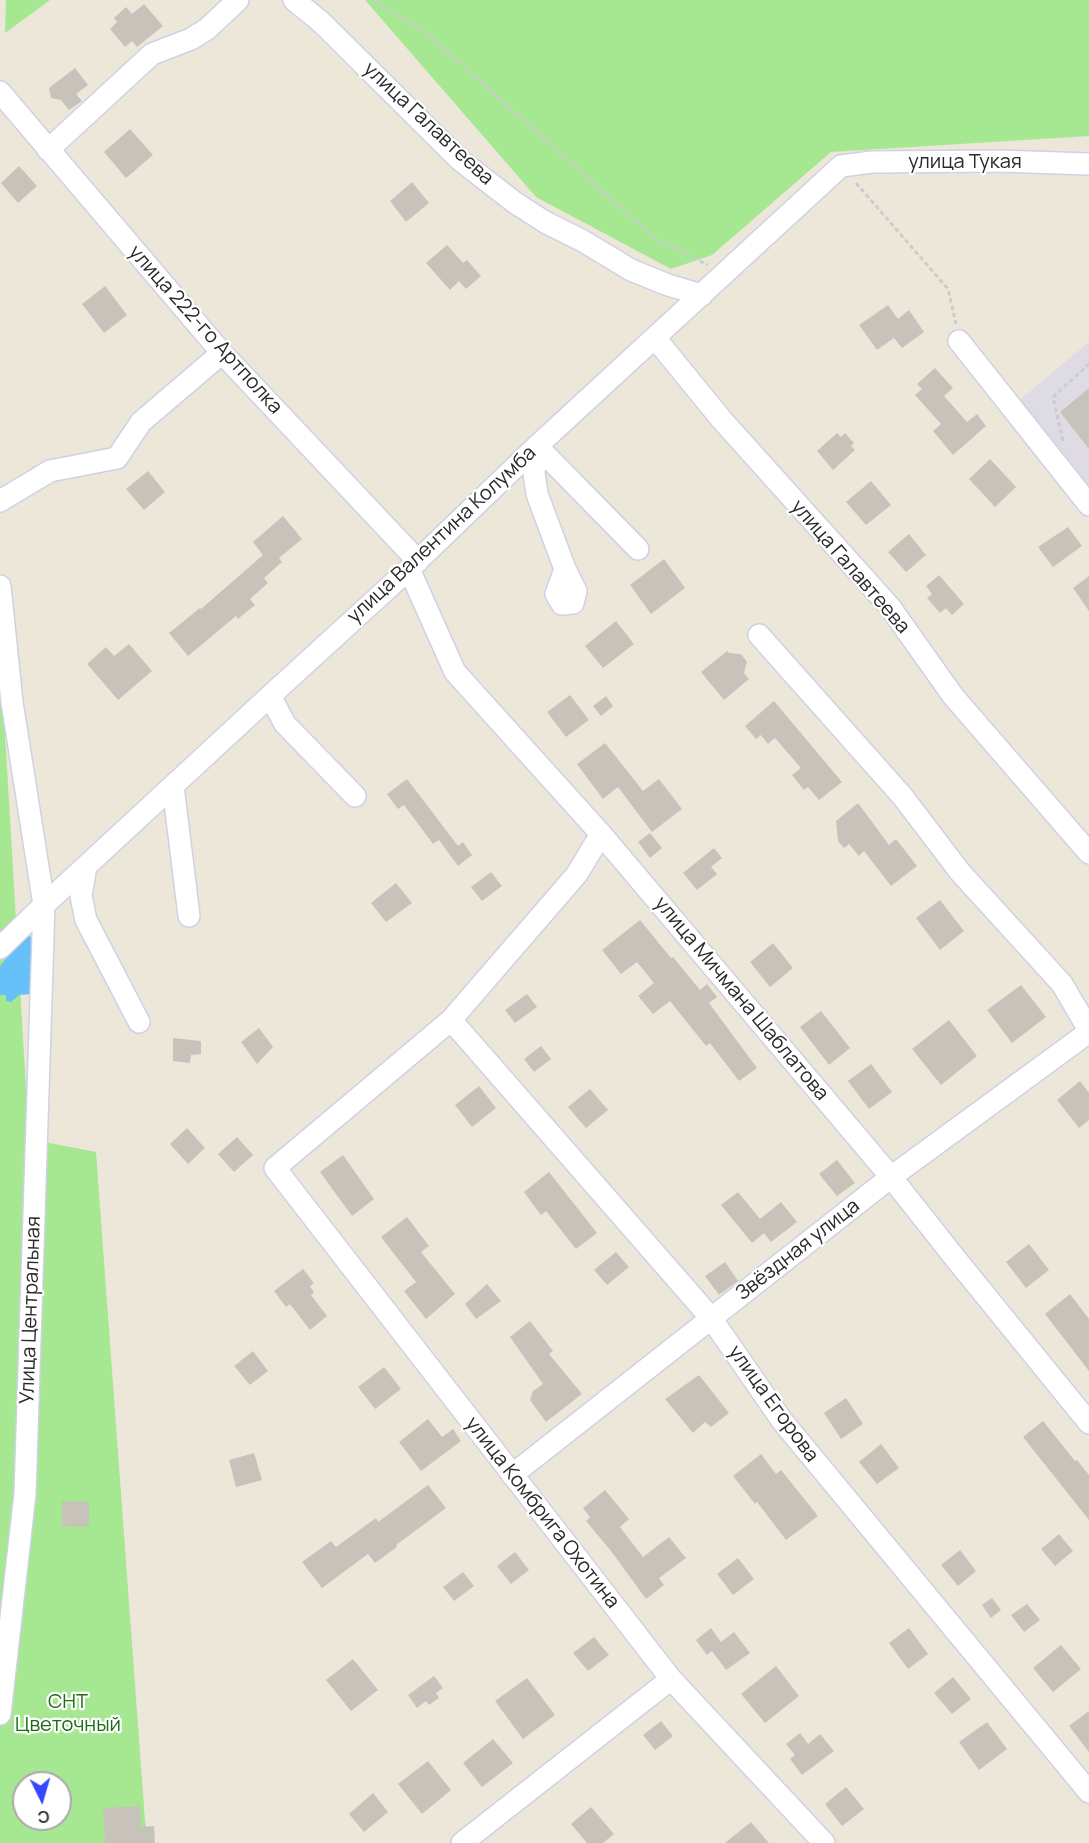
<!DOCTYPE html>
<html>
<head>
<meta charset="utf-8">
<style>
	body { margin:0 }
	#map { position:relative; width:1089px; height:1843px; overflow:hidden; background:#ede7da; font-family:Manrope,sans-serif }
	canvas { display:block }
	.north { position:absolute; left:12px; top:1771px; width:60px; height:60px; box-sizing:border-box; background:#fff; border:2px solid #a9a9a9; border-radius:50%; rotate:175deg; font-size:16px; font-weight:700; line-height:24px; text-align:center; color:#292929 }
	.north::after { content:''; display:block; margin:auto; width:21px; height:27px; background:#3546ff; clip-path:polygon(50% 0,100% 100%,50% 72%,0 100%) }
</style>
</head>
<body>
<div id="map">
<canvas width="1089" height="1843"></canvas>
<div class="north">С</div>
</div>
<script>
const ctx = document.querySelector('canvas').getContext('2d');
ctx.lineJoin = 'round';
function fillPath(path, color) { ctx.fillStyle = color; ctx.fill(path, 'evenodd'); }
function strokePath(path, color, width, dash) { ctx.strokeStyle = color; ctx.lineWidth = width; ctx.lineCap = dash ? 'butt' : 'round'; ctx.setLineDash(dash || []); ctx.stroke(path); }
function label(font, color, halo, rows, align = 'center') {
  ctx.font = font + ' Manrope,sans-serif'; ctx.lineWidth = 4.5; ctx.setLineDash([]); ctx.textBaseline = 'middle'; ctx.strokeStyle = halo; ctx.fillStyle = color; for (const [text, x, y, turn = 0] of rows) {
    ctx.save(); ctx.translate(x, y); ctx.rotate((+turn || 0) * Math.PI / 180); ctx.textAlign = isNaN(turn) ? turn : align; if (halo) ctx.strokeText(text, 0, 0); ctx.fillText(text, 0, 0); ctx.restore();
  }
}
fillPath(new Path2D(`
	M1089,342v152l-73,-91z`), '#dfdbe4');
fillPath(new Path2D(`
	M6,0h44l-45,33z
	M365,0h724v136l-258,16 -119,103 -41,14 -135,-72z
	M0,649l29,490 67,13 49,669 4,22h-149zM24,1783h36v36h-36z`), '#a6e792');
fillPath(new Path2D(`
	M26,934l10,6 -5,54 -12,1 -8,7 -5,-1v-6h-6v-29z`), '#65c1f7');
fillPath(new Path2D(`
	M144,4l19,22 -26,21 -5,-6 -7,6 -15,-18 7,-7 -3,-4 12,-11 6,7z
	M75,68l13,17 -12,9 6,7 -13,9 -8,-10 -10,-2 -2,-10z
	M130,129l23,26 -27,23 -22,-26z
	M19,166l18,20 -19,17 -17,-20z
	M412,182l17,21 -23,19 -16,-21z
	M447,245l16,18 4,-3 14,16 -15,13 -7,-8 -9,9 -24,-27z
	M105,286l22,29 -23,18 -22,-29z
	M888,305l10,14 11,-9 15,22 -22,16 -8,-10 -17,12 -18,-25z
	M935,368l18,20 -9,8 23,26 10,-8 9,12 -33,29 -20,-24 8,-7 -26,-29 7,-6 -5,-5z
	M1089,388v61l-29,-37z
	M837,433l4,4 4,-4 9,10 -3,3 4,4 -22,20 -16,-19z
	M990,459l26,28 -21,20 -26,-28z
	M148,471l17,21 -21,18 -18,-21z
	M871,481l20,24 -25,20 -20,-23z
	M283,516l19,23 -23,19 3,4 -18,16 4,5 -18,16 5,6 -17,14 -2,-3 -48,40 -19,-23 31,-25 1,1 62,-54 -10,-13z
	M1068,527l14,19 -29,21 -15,-20z
	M909,534l17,21 -20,17 -18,-20z
	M664,559l21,29 -34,26 -21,-29z
	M939,575l25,29 -12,11 -6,-7 -6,5 -13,-15 5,-4 -6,-8z
	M1089,576v35l-16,-23z
	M616,621l18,23 -31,24 -18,-22z
	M129,644l23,27 -34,29 -31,-36 19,-17 8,9z
	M727,651l2,2 12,1 6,8 -3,11 5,6 -25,21 -23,-28z
	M570,695l19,25 -23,17 -19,-25z
	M606,696l7,10 -12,10 -8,-10z
	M774,701l68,81 -23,18 -11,-13 -4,3 -12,-15 9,-7 -26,-30 -7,6 -7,-9 -5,4 -11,-13z
	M605,743l38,48 16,-12 23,30 -30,23 -34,-45 -15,12 -26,-35z
	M407,779l51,67 5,-4 9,13 -14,11 -19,-26 -6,4 -29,-39 -6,4 -11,-15z
	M858,803l31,42 7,-6 21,27 -26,20 -27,-35 -5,5 -10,-12 -5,4 -6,-7 -2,-20z
	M650,833l12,15 -12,10 -12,-16z
	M714,848l8,10 -11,9 6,7 -20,16 -14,-17z
	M491,872l11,14 -20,15 -11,-14z
	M396,883l16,20 -26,19 -15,-19z
	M940,900l24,31 -24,19 -24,-32z
	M640,920l31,38 2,-1 27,33 7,-6 10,13 -8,6 48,65 -18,13 -29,-38 -4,3 -36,-45 -17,13 -15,-18 16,-13 -17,-21 -16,12 -19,-24z
	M773,943l20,25 -23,19 -20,-25z
	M1021,985l25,32 -34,26 -25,-33z
	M527,994l10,13 -22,16 -10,-13z
	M821,1011l29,37 -21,17 -29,-38z
	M949,1020l28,36 -36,29 -29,-36z
	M259,1028l14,19 -16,17 -16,-22z
	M173,1038l28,3v13l-10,1 -1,8 -17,-2z
	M541,1046l10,13 -17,13 -10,-13z
	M871,1064l21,28 -23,17 -21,-28z
	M1080,1081l9,12v27l-10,8 -22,-28z
	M479,1086l17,22 -24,19 -17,-22z
	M590,1089l18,21 -22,18 -18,-21z
	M187,1128l18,20 -17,16 -18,-20z
	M237,1137l16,18 -19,17 -16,-18z
	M343,1155l31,44 -22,17 -32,-44z
	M837,1160l18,23 -18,13 -18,-22z
	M549,1172l48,61 -21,16 -30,-38 -5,4 -17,-23z
	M738,1192l22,27 21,-17 16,20 -26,20 -7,-9 -12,10 -31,-38z
	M407,1217l22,29 -8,6 34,42 -29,25 -22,-28 12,-9 -35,-45z
	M1029,1244l20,26 -23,18 -20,-26z
	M616,1252l13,15 -22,18 -13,-15z
	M725,1262l13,19 -19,14 -14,-19z
	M303,1269l11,14 -4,3 4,6 -3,3 16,21 -17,14 -20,-26 -4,3 -12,-16z
	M487,1284l14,17 -25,18 -11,-15z
	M1070,1294l19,25v52l-44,-57z
	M530,1321l23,30 -4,3 33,40 -36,28 -16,-22 3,-9 10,-7 -33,-47z
	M253,1351l15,20 -18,14 -16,-19z
	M384,1367l17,22 -26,20 -17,-22z
	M699,1375l30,38 -18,14 -6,-5 -12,11 -28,-34z
	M846,1398l17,26 -22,15 -17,-26z
	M428,1419l14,18 11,-8 8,12 -40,30 -22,-29z
	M1043,1421l32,40 2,-1 12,15v45l-66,-83z
	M881,1444l18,24 -22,16 -18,-22z
	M254,1453l8,27 -26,7 -7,-27z
	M761,1454l15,20 5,-4 37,46 -32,24 -29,-38 -2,2 -22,-28z
	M428,1485l18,23 -50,37 1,2 -22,16 -7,-9 -46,34 -20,-26 29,-21 5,6 40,-29 2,4z
	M605,1490l24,29 -9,8 23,30 26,-20 17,21 -27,20 5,7 -18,14 -35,-48 -25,-30 4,-4 -7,-9z
	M62,1501l27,1v25l-27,-1z
	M1059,1534l14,17 -18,15 -14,-17z
	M960,1550l16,21 -18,15 -17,-21z
	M515,1552l14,18 -18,14 -14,-18z
	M738,1558l16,21 -21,16 -16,-21z
	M463,1572l11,14 -20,15 -11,-14z
	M992,1598l9,12 -10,8 -9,-13z
	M1027,1604l13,16 -16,12 -13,-17z
	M711,1628l10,14 13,-10 16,21 -24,17 -14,-19 -5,4 -11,-15z
	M909,1628l19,26 -20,15 -19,-26z
	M594,1637l15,18 -21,16 -15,-18z
	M1061,1645l20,24 -28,23 -20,-24z
	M353,1659l25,31 -27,21 -25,-31z
	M776,1666l23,30 -34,27 -24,-29z
	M434,1676l9,12 -7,5 3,5 -10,7 -3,-4 -9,7 -9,-13z
	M953,1677l18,22 -19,15 -18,-21z
	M527,1678l28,37 -32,24 -28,-38z
	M1089,1711v41l-20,-26z
	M661,1721l12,15 -18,14 -12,-15z
	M987,1722l20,27 -28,21 -20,-28z
	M800,1733l8,11 12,-10 14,17 -32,24 -12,-16 5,-4 -9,-11z
	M493,1739l20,24 -31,24 -19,-24z
	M428,1761l23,29 -29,24 -24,-30z
	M846,1787l18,22 -22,17 -17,-22z
	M373,1793l15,19 -24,20 -15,-18z
	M140,1806l1,21 13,-1 1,17h-50l-2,-35z
	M591,1807l23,27 -11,9h-16l-16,-19z
	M751,1822l18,21h-44z`), '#c8c3ba');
const minor = new Path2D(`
	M294,0l27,22 139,138 54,42 31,20 38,19 48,29 37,15 34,10
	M0,92l222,261 196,208
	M48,150l104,-96 39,-15 16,-10 31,-29
	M655,338l67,82 168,187 63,89 136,157
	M959,341l130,164
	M0,501l50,-30 67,-13 24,-36 81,-69
	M409,569l46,103 146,162 290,343 64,81 134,165
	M565,569l-9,25 6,10 11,-1 3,-12 -11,-22 -28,-75 -3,-21 3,-27 101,103
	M0,586l12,116 32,203 -19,589 -25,220
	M759,635l144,162 57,75 102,112 27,46
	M270,696l15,28 70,72
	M173,786l16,130
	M601,834l-24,40 -126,146 -176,148 396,511 153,164
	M86,866l-5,30 5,24 53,102
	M0,948l44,-43 226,-209 139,-127 128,-123 304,-280 31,-4 127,-1 90,3
	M451,1020l260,298 72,104 306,370
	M512,1475l379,-298 198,-145
	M462,1843l209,-164`);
strokePath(minor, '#cfd1e4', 24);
strokePath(new Path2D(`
	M373,0l51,31 231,207 53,27
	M856,183l92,106 8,35
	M1063,441l-10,-44 36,-33`), '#ccc', 3, [4.5, 3]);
strokePath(minor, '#fff', 21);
label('20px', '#292929', '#fff', [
	["улица Галавтеева",428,124,43],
	["улица Тукая",965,162],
	["улица 222-го Артполка",205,330,48],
	["улица Валентина Колумба",442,535,-43],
	["улица Галавтеева",850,567,49],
	["улица Мичмана Шаблатова",741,999,50],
	["Звёздная улица",798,1250,-38],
	["Улица Центральная",31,1310,-88],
	["улица Егорова",773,1404,54],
	["улица Комбрига Охотина",542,1513,52]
]);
label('20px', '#1e6b15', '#fff', [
	["СНТ",68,1702],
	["Цветочный",68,1725]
]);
</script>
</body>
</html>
